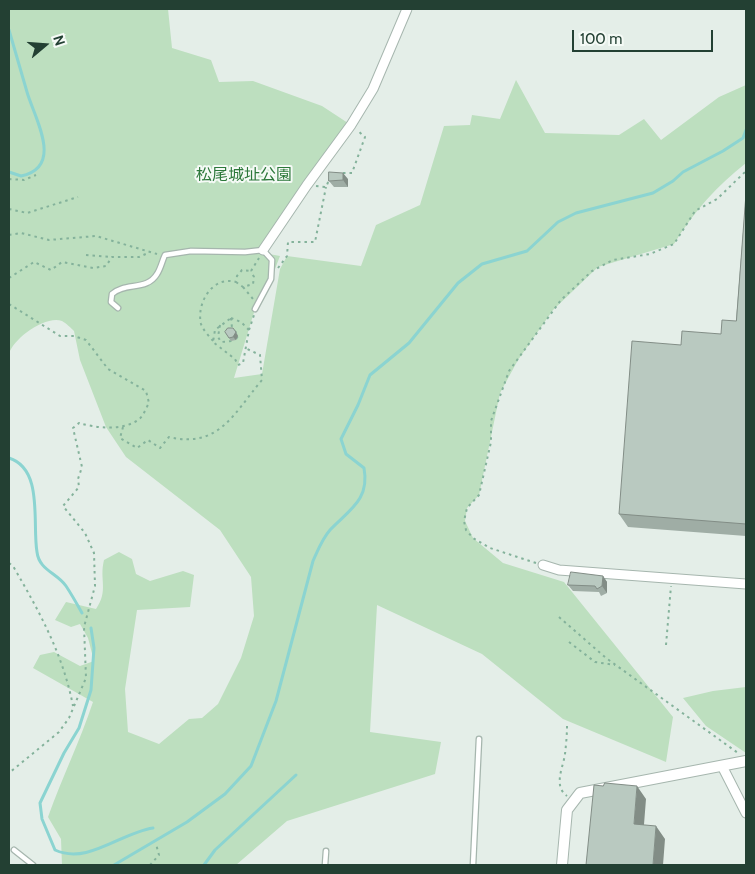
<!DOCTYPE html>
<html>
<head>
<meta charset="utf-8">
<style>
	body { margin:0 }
	#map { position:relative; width:755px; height:874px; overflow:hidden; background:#e4eee8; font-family:Cabin,sans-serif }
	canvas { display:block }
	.frame { position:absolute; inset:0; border:10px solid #234033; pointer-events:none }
	.north { position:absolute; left:20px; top:20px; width:50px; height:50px; -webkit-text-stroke:4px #f5faf6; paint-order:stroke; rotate:72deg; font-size:14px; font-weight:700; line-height:20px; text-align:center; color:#234033 }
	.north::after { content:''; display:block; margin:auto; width:18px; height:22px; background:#234033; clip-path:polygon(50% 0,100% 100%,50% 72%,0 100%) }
	.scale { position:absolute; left:572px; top:30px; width:141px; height:22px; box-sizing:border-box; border:2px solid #234033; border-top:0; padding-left:6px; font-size:15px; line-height:18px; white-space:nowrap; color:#234033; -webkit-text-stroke:4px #f5faf6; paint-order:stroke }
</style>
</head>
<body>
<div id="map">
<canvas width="755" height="874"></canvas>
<div class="frame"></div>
<div class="north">N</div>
<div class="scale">100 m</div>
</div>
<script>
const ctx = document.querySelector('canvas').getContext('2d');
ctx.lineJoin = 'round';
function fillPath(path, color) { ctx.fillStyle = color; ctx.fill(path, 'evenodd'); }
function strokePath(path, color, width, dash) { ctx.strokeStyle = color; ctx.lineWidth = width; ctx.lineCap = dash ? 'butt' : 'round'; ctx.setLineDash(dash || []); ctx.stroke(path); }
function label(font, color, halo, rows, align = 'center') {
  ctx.font = font + ' Cabin,"Noto Sans JP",sans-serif'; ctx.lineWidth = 4; ctx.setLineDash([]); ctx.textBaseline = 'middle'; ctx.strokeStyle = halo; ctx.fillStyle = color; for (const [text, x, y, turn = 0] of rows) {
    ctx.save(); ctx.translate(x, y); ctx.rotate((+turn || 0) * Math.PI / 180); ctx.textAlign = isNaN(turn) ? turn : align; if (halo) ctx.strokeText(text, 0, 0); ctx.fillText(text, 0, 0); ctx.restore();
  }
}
fillPath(new Path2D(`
	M9,9h159l4,39 39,12 8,22 34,-1 69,25 29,19 -87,125 5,4 11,2 -15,39 -10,14 -21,69 28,-4 18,-105 7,-13 74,10 15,-41 44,-20 24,-79 26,-1 2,-10 28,4 16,-39 29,53 74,2 25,-16 17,21 58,-43 27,-12v78c-29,23 -52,48 -72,81l-76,23 -45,43 -35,50 -18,33 -21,102 -12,13 -2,13 8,17 30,25 61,19 109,135 -7,45 -103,-43 -81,-65 -105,-49 -7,127 71,10 -6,32 -148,47 -51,44h-174l-1,-26 -13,-22c14,-39 32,-76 45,-115l-60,-34 7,-13 14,-3 26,14 14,-5 -6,-23 -8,-14 -9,3 -16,-7 11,-18 30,7c13,-19 3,-29 8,-49l15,-8 13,7 4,15 14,7 33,-10 11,4 -4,32 -53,3 -12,79 3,43 31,12 30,-25 13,-1 16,-14 23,-46 13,-42 -3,-39 -31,-47 -94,-73 -20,-30 -26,-67 -6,-29c-3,-3 -8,-8 -12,-10 -17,-6 -49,18 -53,33z
	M746,687v66l-40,-27 -23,-28 30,-7z`), '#bddfbf');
strokePath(new Path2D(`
	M9,30c6,21 12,42 18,62 7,25 38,75 -6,84l-12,-4
	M9,458c35,11 23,66 28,94 2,18 20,21 29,34 6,9 11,18 16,27
	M91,628l3,20 -3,42 -12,38 -15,25 -24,50 2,16 13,31c33,15 65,-17 98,-22
	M114,865l73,-43 38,-28 26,-28 25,-65 37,-140c5,-11 9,-22 17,-31 19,-20 40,-30 34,-62l-18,-14 -5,-15 17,-34 12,-30 39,-32 49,-60 24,-19 45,-13 31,-29 18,-9 77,-20 20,-12 10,-9 40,-21 20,-13 3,-8
	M204,865l11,-15 81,-75`), '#8bd4d1', 3);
const service = new Path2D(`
	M118,308l-7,-6 1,-8c13,-12 35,-3 45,-20 4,-6 5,-13 8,-19l26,-4 54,1 18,-2 9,10 -1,19 -16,30
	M14,850l19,15
	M325,865l1,-14
	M473,865l6,-126`);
const minor = new Path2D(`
	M263,250l44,-65 44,-60 22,-36 34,-80
	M543,565l16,5 187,14
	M722,766l24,47`);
const tertiary = new Path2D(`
	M562,865l5,-55 13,-17 166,-32`);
strokePath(service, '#a6b6ae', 7);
strokePath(minor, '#a6b6ae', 11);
strokePath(tertiary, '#a6b6ae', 12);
strokePath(new Path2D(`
	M343,173h9l13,-36 -8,-7
	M9,179l15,1 12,-5
	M316,186l10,1 3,-7
	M9,209l18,4 51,-16
	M9,235l12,-2 28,7 47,-4 61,18
	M86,255l26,2
	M278,268l9,-12 1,-14h27l11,-55
	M251,271l8,-13
	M9,278l25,-16 17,8 11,-8 31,6 13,-2 6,-9h27l9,-4
	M236,282l7,5 10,-3 1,-7 -3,-6
	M243,287l10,12
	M9,304l51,32h14l12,4 22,29 38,22 3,12c-3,5 -6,14 -11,17 -16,11 -42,8 -59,3l-6,5 9,39 -4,12 1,8 -16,19 22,27 9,20 1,33 -11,41 2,51 -17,40 -10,14 -50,41
	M231,318l10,4 8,8 -6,33 -5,2 -3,-6 -22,-17 2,-12z
	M231,318l1,10
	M220,325l-2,12 3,5 12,-1
	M249,330l5,-15
	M235,331l3,5 -2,3
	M213,341c-4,-5 -10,-11 -12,-17 -5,-21 12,-49 35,-42l1,-6 5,-6 9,1
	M123,427l-3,11 17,10 11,-8 12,8 9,-11c50,12 65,-24 93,-57l-2,-25 -15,-7
	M9,563l4,3c26,45 50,88 60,140
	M536,563l-46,-15 -17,-10 -7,-8 -2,-9 3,-13 12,-13 12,-53v-21l18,-50 52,-71 31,-29 21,-11 37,-6 24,-10 21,-33 22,-12 29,-28
	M559,617l47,41 132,95
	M569,642l26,20 20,3
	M666,645l5,-59
	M567,726c0,9 -1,19 -2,28 -2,14 -12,32 2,42
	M150,865l9,-10 -3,-11`), '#84b29b', 2, [2.5, 4]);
strokePath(service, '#fff', 4.5);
strokePath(minor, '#fff', 9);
strokePath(tertiary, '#fff', 10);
fillPath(new Path2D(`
	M348,179v8h-14l-5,-6z
	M746,194v342l-118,-9 -9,-13 62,-169 40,-11 15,-13z
	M236,331l2,5 -2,4 -5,1 -2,-3z
	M603,576l4,6v11l-6,3 -2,-4 -26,-1 -5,-6z`), '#9fada5');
fillPath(new Path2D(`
	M343,173l5,6v8l-5,-7z
	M233,328l5,8 -2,4 -3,-3z
	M603,576l4,6v11l-5,-7z
	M637,786l9,13 -3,38 -9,-13z
	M656,826l9,13 -2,26h-10z`), '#828d86');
const building = new Path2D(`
	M329,172l14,1v7l-14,1z
	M746,194v330l-127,-10 13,-173 49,4 1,-14 39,3 1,-14 14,1z
	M228,328h5l3,4 -3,5 -4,1 -4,-6z
	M571,572l32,4 -1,10 -5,3 -2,-3 -27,-1z
	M605,783l32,3 -3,38 22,2 -3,39h-67l8,-80 9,1z`);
fillPath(building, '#b9c9c0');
strokePath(building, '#828d86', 1);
label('16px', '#2c783a', '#f5faf6', [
	["松尾城址公園",244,175]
]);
</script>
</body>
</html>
